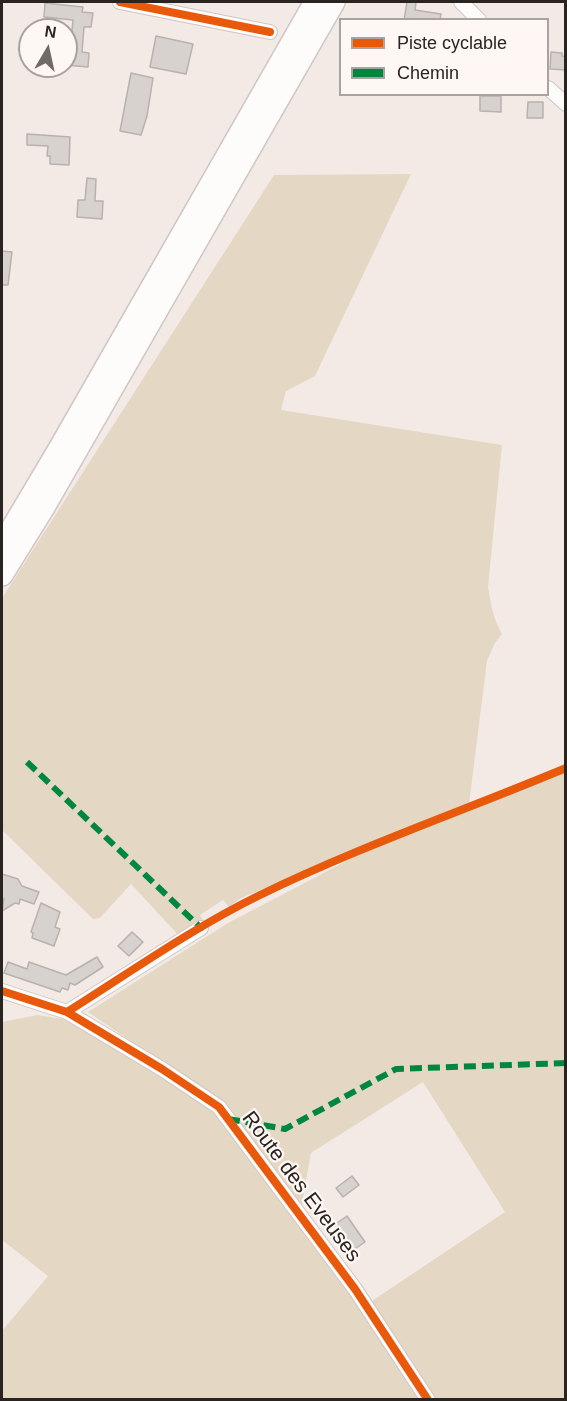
<!DOCTYPE html>
<html>
<head>
<meta charset="utf-8">
<style>
	body { margin:0 }
	#map { position:relative; width:567px; height:1401px; overflow:hidden; background:#f3eae6; font-family:Helvetica,sans-serif }
	canvas { display:block }
	.frame { position:absolute; inset:0; border:3px solid #2a2421; pointer-events:none }
	.legend { position:absolute; left:339px; top:18px; width:210px; height:78px; box-sizing:border-box; background:#fef7f4; border:2px solid #a9a3a0; margin:0; padding:8px 10px; list-style:none; font-size:18px; color:#2a2421 }
	.legend li { display:flex; align-items:center; gap:12px; height:30px }
	.legend b { width:30px; border:2px solid #a9a3a0 }
	.north { position:absolute; left:18px; top:18px; width:60px; height:60px; box-sizing:border-box; background:#fef7f4; border:2px solid #a9a3a0; border-radius:50%; rotate:9deg; font-size:16px; font-weight:700; line-height:24px; text-align:center; color:#2a2421 }
	.north::after { content:''; display:block; margin:auto; width:21px; height:27px; background:#706966; clip-path:polygon(50% 0,100% 100%,50% 72%,0 100%) }
</style>
</head>
<body>
<div id="map">
<canvas width="567" height="1401"></canvas>
<div class="frame"></div>
<ul class="legend">
<li><b style="height:8px;background:#e8590c"></b>Piste cyclable</li>
<li><b style="height:8px;background:#00873e"></b>Chemin</li>
</ul>
<div class="north">N</div>
</div>
<script>
const ctx = document.querySelector('canvas').getContext('2d');
ctx.lineJoin = 'round';
function fillPath(path, color) { ctx.fillStyle = color; ctx.fill(path, 'evenodd'); }
function strokePath(path, color, width, dash) { ctx.strokeStyle = color; ctx.lineWidth = width; ctx.lineCap = dash ? 'butt' : 'round'; ctx.setLineDash(dash || []); ctx.stroke(path); }
function label(font, color, halo, rows, align = 'center') {
  ctx.font = font + ' Helvetica,sans-serif'; ctx.lineWidth = 4.5; ctx.setLineDash([]); ctx.textBaseline = 'middle'; ctx.strokeStyle = halo; ctx.fillStyle = color; for (const [text, x, y, turn = 0] of rows) {
    ctx.save(); ctx.translate(x, y); ctx.rotate((+turn || 0) * Math.PI / 180); ctx.textAlign = isNaN(turn) ? turn : align; if (halo) ctx.strokeText(text, 0, 0); ctx.fillText(text, 0, 0); ctx.restore();
  }
}
fillPath(new Path2D(`
	M411,174l-96,202 -29,15 -5,19 221,35 -14,142c3,17 5,32 14,47l-7,9 -8,18 -18,143 -228,94 -12,9 -6,-7 -23,15 4,7 -23,16 -50,-54 -31,34 -7,1 -91,-89v-232l272,-423z
	M565,770v629h-563v-68l46,-55 -46,-36v-218l36,-7 25,4 63,32 96,53 -134,-92 140,-89 132,-69zM423,1082l82,130 -136,91 -68,-94 10,-56z`), '#e4d8c5');
const building = new Path2D(`
	M407,2h9l-1,8 26,4 -1,6h-36z
	M45,3l38,4 -1,5 11,1 -2,14h-7l-2,25 7,1 -1,14 -22,-2v-18l1,-6h4l2,-21 -29,-3z
	M156,36l37,8 -7,30 -36,-7z
	M551,52l11,1v3l4,1v13l-16,-1z
	M131,73l22,5 -6,38 -6,19 -21,-4z
	M480,96h21v16l-21,-1z
	M528,102h15v16h-16z
	M27,134l43,3 -1,28 -19,-1v-8h-3l1,-10 -21,-1z
	M87,178l9,1 -1,22h8l-1,18 -25,-2 1,-17h7z
	M2,251l10,1 -4,33h-6z
	M2,874l16,5 4,7 17,6 -5,12 -14,-5 -1,5 -4,-1 -13,8 2,-12 -2,-1z
	M41,903l19,9 -5,15 5,2 -6,17 -22,-8 1,-5 -2,-1z
	M132,932l11,10 -14,14 -11,-10z
	M97,957l6,10 -28,18 -5,-2 -2,7 -6,-2 -2,4 -56,-19 4,-11 19,7 2,-7 37,13z
	M352,1176l7,9 -16,12 -7,-9z
	M347,1216l18,26 -13,9 -18,-26z`);
fillPath(building, '#d8d2ce');
strokePath(building, '#b8b1ad', 1.5);
const street = new Path2D(`
	M120,2l150,30
	M461,2l18,18
	M548,88l18,16
	M2,991l65,21 95,57 57,38 136,182 73,111
	M67,1012l134,-84`);
const primary = new Path2D(`
	M2,545l57,-96 256,-447
	M2,575l41,-66 291,-507`);
strokePath(street, '#cfc7c5', 16);
strokePath(primary, '#cfc7c5', 24);
strokePath(street, '#fdfcfb', 14);
strokePath(primary, '#fdfcfb', 21);
strokePath(new Path2D(`
	M27,762l174,166 2,-1
	M228,1119l57,10 111,-60 170,-6`), '#00873e', 6, [12, 6]);
strokePath(new Path2D(`
	M120,2l150,30
	M2,991l65,21 95,57 57,38 136,182 73,111
	M67,1012c62,-39 124,-83 191,-116 100,-49 205,-85 308,-128`), '#e8590c', 8);
label('21px', '#2a2421', '#fef7f4', [
	["Route des Eveuses",301,1187,53]
]);
</script>
</body>
</html>
